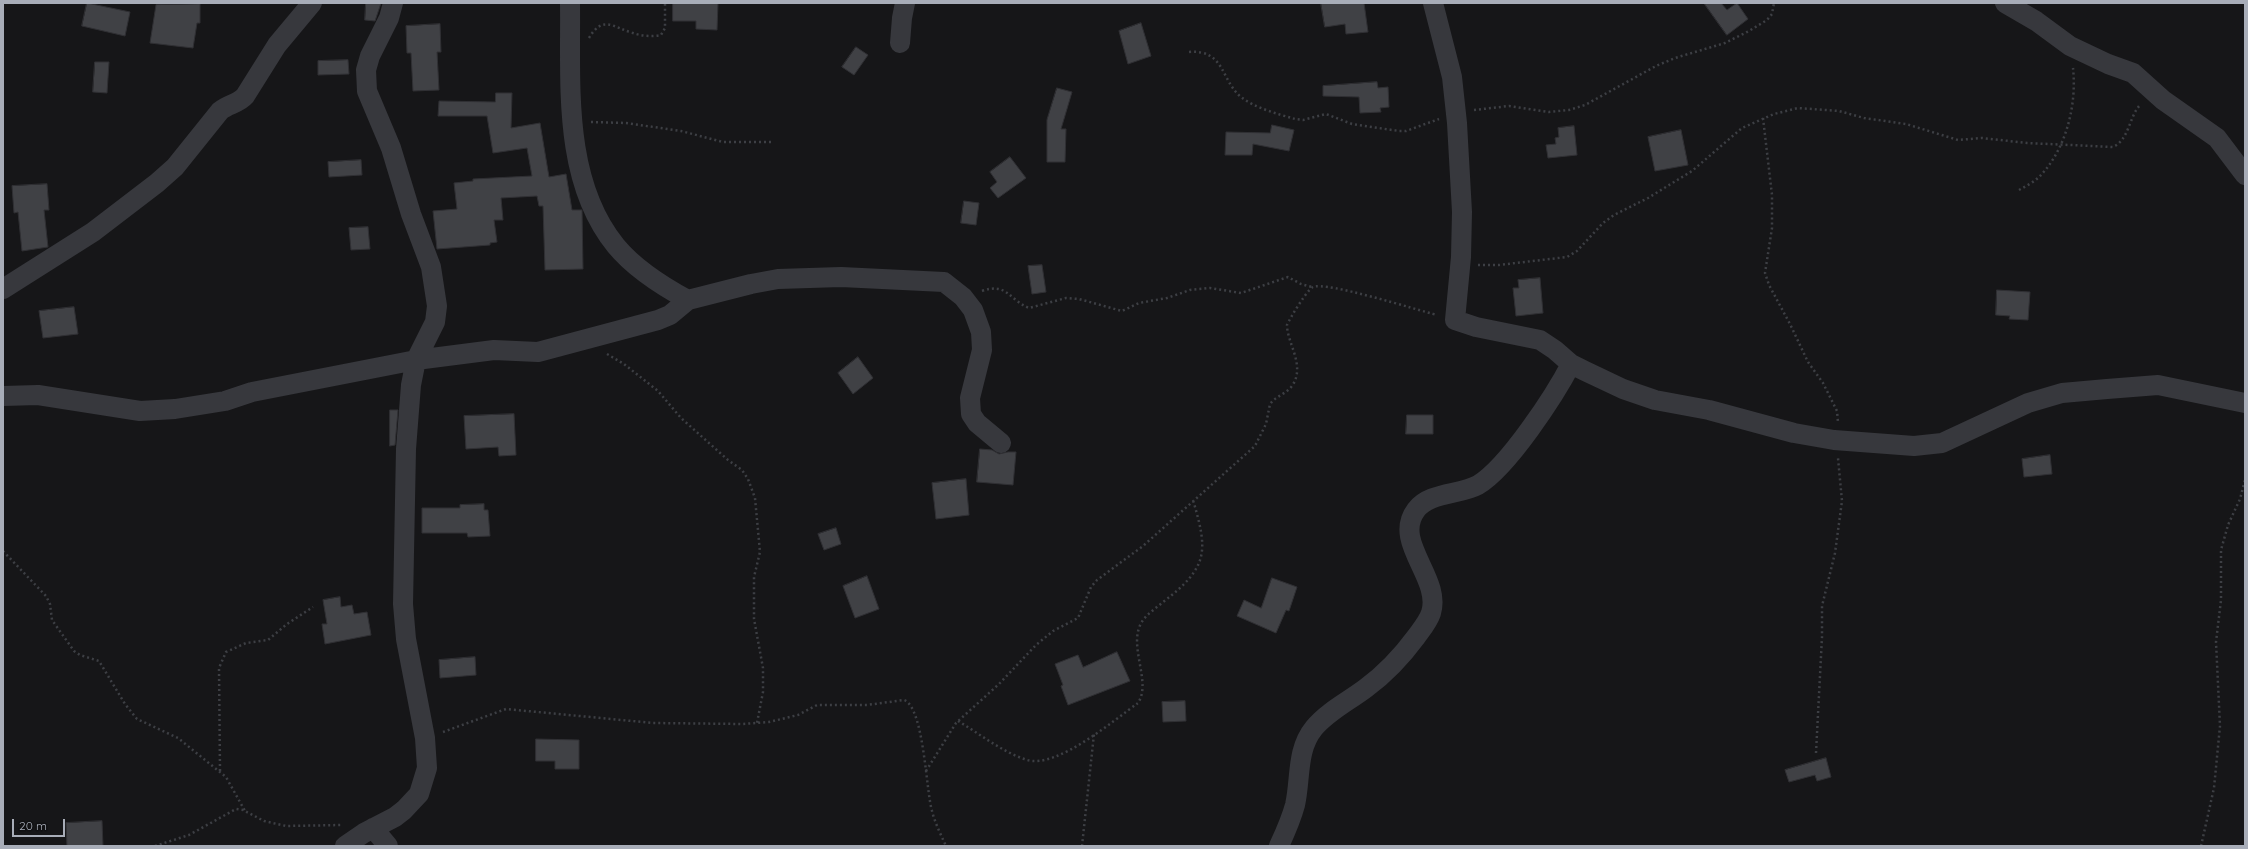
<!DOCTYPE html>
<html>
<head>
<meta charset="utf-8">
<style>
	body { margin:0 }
	#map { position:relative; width:2248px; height:849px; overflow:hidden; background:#161618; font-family:Quicksand,sans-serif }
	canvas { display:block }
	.frame { position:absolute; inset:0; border:4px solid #a8adb8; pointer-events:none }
	.scale { position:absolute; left:12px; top:819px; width:53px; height:18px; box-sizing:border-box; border:2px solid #a8adb8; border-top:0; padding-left:5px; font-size:12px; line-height:14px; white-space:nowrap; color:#a8adb8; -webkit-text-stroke:3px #111113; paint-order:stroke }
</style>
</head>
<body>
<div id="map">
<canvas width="2248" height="849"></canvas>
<div class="frame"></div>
<div class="scale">20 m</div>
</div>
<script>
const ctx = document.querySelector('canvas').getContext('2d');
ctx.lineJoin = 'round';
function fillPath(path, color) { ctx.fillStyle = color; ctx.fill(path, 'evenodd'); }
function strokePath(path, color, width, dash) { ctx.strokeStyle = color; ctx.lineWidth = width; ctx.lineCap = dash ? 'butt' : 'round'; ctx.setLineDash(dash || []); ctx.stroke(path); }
const building = new Path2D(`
	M87,3l43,9 -5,24 -43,-10z
	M366,3h15l-6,18 -10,-1z
	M673,3h45l-1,27 -21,-1v-8h-23z
	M1321,3h43l4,29 -22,2 -1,-10 -20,3z
	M1704,3h17l6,7 10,-7 11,16 -21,16z
	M200,4v19h-3l-4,25 -43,-5 6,-38z
	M1141,23l10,33 -23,8 -9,-33z
	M440,24l1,28h-4l2,38 -26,1 -2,-38h-4l-1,-27z
	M856,47l12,8 -14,20 -12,-8z
	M348,60l1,14 -31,1v-14z
	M95,62h14l-2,31 -14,-1z
	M1377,82l1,6 10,-1 1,20 -9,1 1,4 -21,1 -1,-16 -36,-1v-10z
	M1057,88l15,4 -11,37h5l-1,33h-18v-42z
	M496,93h16l-1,35 29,-5 9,54 17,-3 6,36h10l1,59 -38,1 -2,-64h-4l-2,-10 -36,2 2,22h-9l3,22 -7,1v2l-53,4 -4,-38 24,-2 -3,-26 19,-2v-2l59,-3 -5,-28 -34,5 -6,-37h-49l1,-15 56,1z
	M1272,125l22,5 -5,21 -36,-7 -1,11h-27l1,-23 44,1z
	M1574,126l3,29 -29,3 -2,-13 10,-1 -1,-6 4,-1 -1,-9z
	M1681,130l7,35 -33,6 -7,-34z
	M1010,157l16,21 -28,20 -8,-10 7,-6 -7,-10z
	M361,160l1,15 -33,2 -1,-15z
	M47,184l2,26h-5l4,37 -26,4 -4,-39 -4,1 -2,-27z
	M964,201l15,2 -3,22 -15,-2z
	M368,227l2,22 -19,1 -2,-22z
	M1042,265l4,27 -14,2 -4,-28z
	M1540,278l3,35 -27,3 -3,-28h6l-1,-8z
	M1997,290l33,2 -2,28 -19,-1 1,-3 -14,-1z
	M74,307l4,27 -35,4 -4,-27z
	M858,357l15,21 -20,16 -15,-21z
	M390,410h8l-3,35 -5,1z
	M514,414l2,41 -17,1 -1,-9 -32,2 -2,-33z
	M1407,415h26v19h-27z
	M980,449l12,1 7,4 9,-2h8l-3,33 -36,-3z
	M2050,455l2,19 -28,3 -2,-18z
	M966,479l3,36 -33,4 -4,-36z
	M484,504v6h4l2,26 -22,1 -1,-4h-45v-25h38v-3z
	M836,528l5,16 -17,6 -6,-16z
	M867,576l12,33 -24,9 -12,-32z
	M1272,578l25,9 -8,24 -3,-1 -10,23 -39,-17 7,-16 17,8z
	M340,597l1,10 11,-2 2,9 13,-2 4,23 -46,9 -3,-20h5l-4,-24z
	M1117,652l13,29 -62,24 -7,-19 2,-1 -8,-21 23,-9 5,12z
	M475,657l1,18 -36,3 -1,-18z
	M1185,701l1,20 -23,1 -1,-20z
	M536,739l43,1v29h-24v-8h-19z
	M1826,758l5,19 -14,4 -2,-6 -26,7 -4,-12z
	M102,821l1,25h-36l-1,-23z`);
fillPath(building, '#404145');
strokePath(building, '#303034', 1);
strokePath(new Path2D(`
	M589,38c14,-24 25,-10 44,-5 8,3 19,4 28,2l4,-7v-25
	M1189,52c36,-3 32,29 52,45 14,11 37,17 54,22l8,1 23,-6 26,10 47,7h7l33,-12
	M1474,110l35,-4 40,6 20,-2 16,-5 71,-39 19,-8 50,-15 24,-12 18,-11 5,-6 2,-11
	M1763,118l9,77v33l-7,45 4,12 21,39 18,38 15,21 14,28 1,11
	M591,122l35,1 55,8 42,11h49
	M2019,190c7,-4 15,-8 20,-13 27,-27 38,-72 34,-109
	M1478,265h21l68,-8 10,-6 26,-28 11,-8 34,-17 44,-27 50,-43 32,-14 24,-6 41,3 25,7 42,6 52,16 24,-2 45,5 86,4c16,-7 16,-30 27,-42
	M982,291c25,-9 27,9 47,17l37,-10 13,1 43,12 17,-8 28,-5 23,-8 20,-2 31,5 47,-16 13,7 11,3
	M607,354l17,10 34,27 23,27 47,42 14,10 6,9 7,19 5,54 -6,25v42l9,49v24l-6,31
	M3,551l43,45 4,8 2,16 22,31 6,4 19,6 26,43 12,15 41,19 48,39 19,34
	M958,721c22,13 44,31 69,39 30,9 87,-40 111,-57 13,-19 -7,-52 1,-75 4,-12 15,-18 24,-26 46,-35 45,-51 30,-102
	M443,732l63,-23 147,14 89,1 27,-2 29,-7 19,-10h50l37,-5c20,7 22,91 28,111 3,12 9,24 14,35
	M1816,753l6,-116v-31l13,-53 7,-52 -4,-43
	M220,771l-1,-103 7,-16 20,-9 22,-3 19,-16 26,-17
	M926,771l30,-48 43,-39 37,-39 17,-14 25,-13 13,-31 6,-7 46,-34 112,-100 11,-22 4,-20c6,-8 16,-10 22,-18 14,-20 -5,-43 -5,-61 3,-7 20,-35 26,-38 13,-6 104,23 124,28
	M155,846l34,-11 47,-26 7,1 21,11 22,5 56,-1
	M1082,846l12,-112
	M2201,846l13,-58 6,-62 -4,-84 5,-42v-50l7,-25 12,-26 5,-19`), '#3d3f44', 2.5, [2, 3]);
strokePath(new Path2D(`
	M570,3c1,80 -8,177 46,243 19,23 46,40 72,54
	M1433,3l19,74 5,46 5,89 -1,45 -6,63 21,7 64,13 15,10 16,14 14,7 38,18 32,11 54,10 85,23 40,7 80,6 28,-3 86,-40 34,-10 45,-4 51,-4 87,18
	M2005,3l31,18 34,25 38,18 25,9 30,27 54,38 28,37
	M900,43l2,-25 3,-15
	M3,289l90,-57 64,-49 18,-16 45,-56c8,-7 18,-7 25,-15l32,-51 35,-42
	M3,396l35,-1 102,16 35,-2 50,-8 27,-9 164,-32 78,-10 44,2 120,-32 12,-5 18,-15 63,-16 27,-5 63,-2 103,5 19,15 10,13 8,22 1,18 -12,48 1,16 6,9 24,20
	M373,828l15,18
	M345,846l19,-13 31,-16 9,-7 15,-16 8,-26 -2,-30 -19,-99 -3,-35 3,-155 5,-64 5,-25 19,-38 2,-16 -6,-39 -20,-53 -20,-66 -24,-57 -1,-21 4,-14 19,-38 4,-15
	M1279,846c6,-13 12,-26 16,-41 6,-26 1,-55 19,-77 14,-17 35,-27 52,-40 19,-14 36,-32 50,-51 5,-7 12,-15 15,-24 11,-35 -39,-71 -15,-103 13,-18 44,-15 62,-25 30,-18 77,-90 93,-121`), '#37383d', 20);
</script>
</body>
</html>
